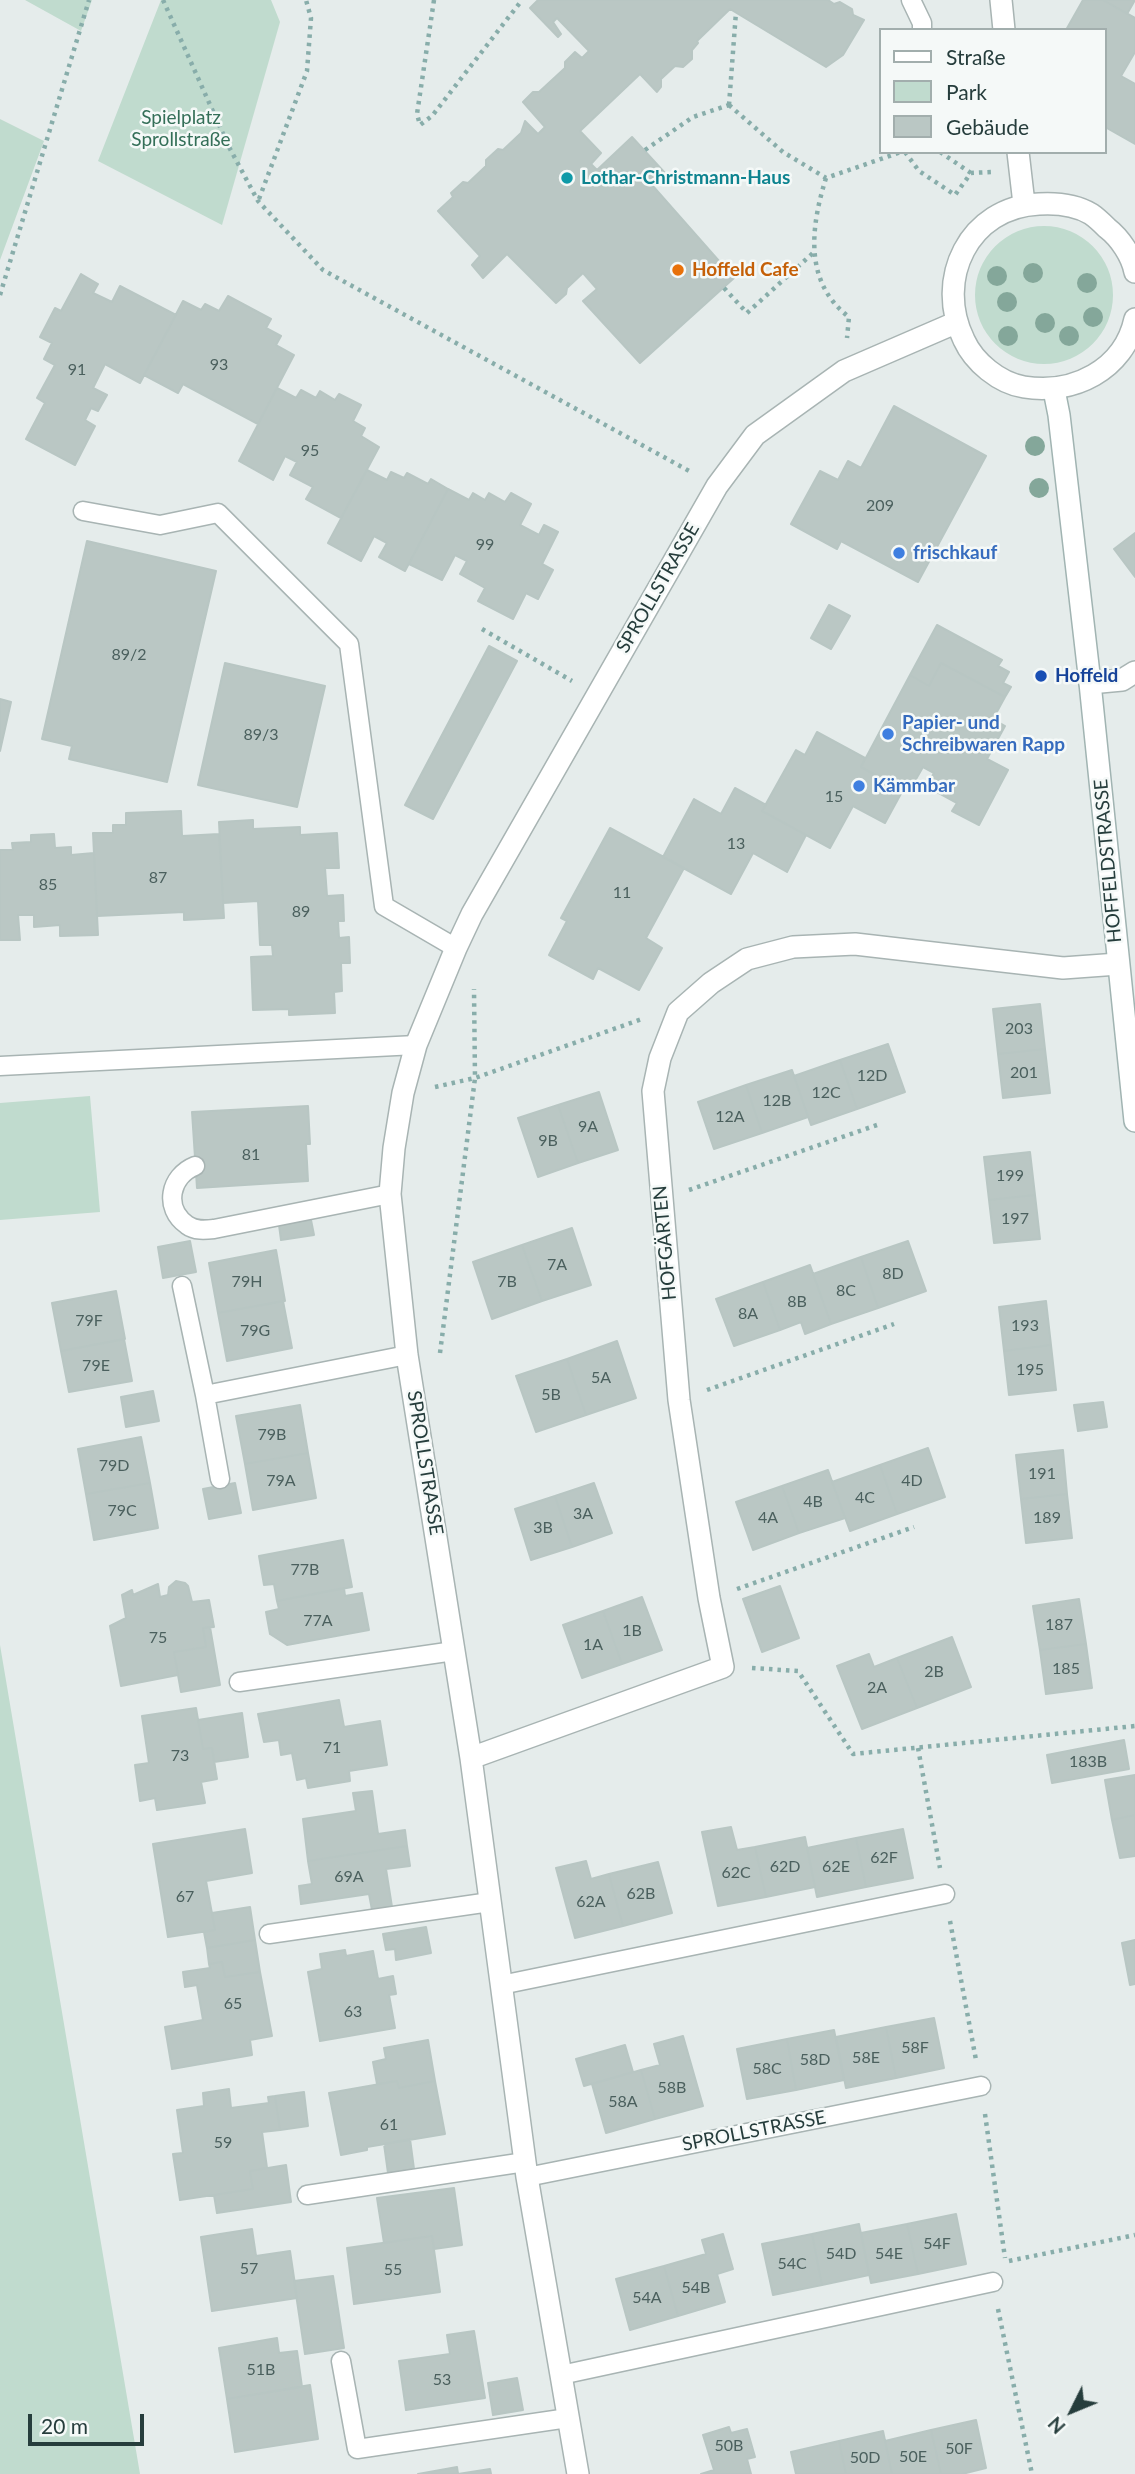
<!DOCTYPE html>
<html>
<head>
<meta charset="utf-8">
<style>
	body { margin:0 }
	#map { position:relative; width:1135px; height:2474px; overflow:hidden; background:#e5eceb; font-family:Lato,sans-serif }
	canvas { display:block }
	.legend { position:absolute; left:879px; top:28px; width:228px; height:126px; box-sizing:border-box; background:#f5f9f8; border:2px solid #a2aead; margin:0; padding:9px 12px; list-style:none; font-size:21px; color:#263d3c }
	.legend li { display:flex; align-items:center; gap:14px; height:35px }
	.legend b { width:35px; border:2px solid #a2aead }
	.north { position:absolute; left:1037px; top:2376px; width:70px; height:70px; -webkit-text-stroke:5px #f5f9f8; paint-order:stroke; rotate:227deg; font-size:19px; font-weight:700; line-height:28px; text-align:center; color:#263d3c }
	.north::after { content:''; display:block; margin:auto; width:24px; height:32px; background:#263d3c; clip-path:polygon(50% 0,100% 100%,50% 72%,0 100%) }
	.scale { position:absolute; left:28px; top:2414px; width:116px; height:32px; box-sizing:border-box; border:4px solid #263d3c; border-top:0; padding-left:9px; font-size:21px; line-height:24px; white-space:nowrap; color:#263d3c; -webkit-text-stroke:5px #f5f9f8; paint-order:stroke }
</style>
</head>
<body>
<div id="map">
<canvas width="1135" height="2474"></canvas>
<ul class="legend">
<li><b style="height:9px;background:#fff"></b>Straße</li>
<li><b style="height:19px;background:#c0dbce"></b>Park</li>
<li><b style="height:19px;background:#bac7c4"></b>Gebäude</li>
</ul>
<div class="north">N</div>
<div class="scale">20 m</div>
</div>
<script>
const ctx = document.querySelector('canvas').getContext('2d');
ctx.lineJoin = 'round';
function fillPath(path, color) { ctx.fillStyle = color; ctx.fill(path, 'evenodd'); }
function strokePath(path, color, width, dash) { ctx.strokeStyle = color; ctx.lineWidth = width; ctx.lineCap = dash ? 'butt' : 'round'; ctx.setLineDash(dash || []); ctx.stroke(path); }
function label(font, color, halo, rows, align = 'center') {
  ctx.font = font + ' Lato,sans-serif'; ctx.lineWidth = 5; ctx.setLineDash([]); ctx.textBaseline = 'middle'; ctx.strokeStyle = halo; ctx.fillStyle = color; for (const [text, x, y, turn = 0] of rows) {
    ctx.save(); ctx.translate(x, y); ctx.rotate((+turn || 0) * Math.PI / 180); ctx.textAlign = isNaN(turn) ? turn : align; if (halo) ctx.strokeText(text, 0, 0); ctx.fillText(text, 0, 0); ctx.restore();
  }
}
fillPath(new Path2D(`
	M25,0h67l-11,31z
	M161,0h110l9,22 -58,203 -124,-64z
	M0,119l44,22 -44,119z
	M975 295a69 69 0 1 1 138 0a69 69 0 1 1-138 0Z
	M90,1096l10,116 -100,8v-117z
	M0,1645l140,829h-140z`), '#c0dbce');
const building = new Path2D(`
	M538,0h290l6,4 6,-2 12,7 1,6 11,5 -21,35 -17,12 -96,-58 -33,32 1,2 -6,7v9l-9,8 -8,-1 -14,13v8l-4,5 -17,-18 -60,57 21,22 -10,11 6,6 35,-33 33,36 -13,12 82,93 -94,85 -57,-62 14,-12 -14,-16 -16,15 -1,6 -10,9 -49,-49 -24,24 -11,-13 8,-9 -42,-45 15,-14 -2,-4 12,-11 5,1 18,-17v-6l12,-11 5,1 18,-17 4,-12 13,13 7,-7 -22,-25 10,-10h6l26,-24v-6l10,-10 7,6 7,-7 -32,-33 -4,4 8,12 -3,3 -28,-29z
	M1083,0h20l32,18v34l-14,24 14,8v60l-30,-17v-97h-39z
	M1103,0h32l-8,14z
	M81,274l17,10 -5,9 19,9 8,-16 56,29 -36,68 -35,-19 -12,24 14,7 -9,16 -7,-3 -6,12 10,6 -20,39 -49,-26 19,-36 -8,-5 18,-33 -11,-6 8,-16 -12,-6 15,-29 6,3z
	M228,296l43,23 -5,9 15,8 -5,9 18,10 -36,69 -75,-40 -5,9 -34,-18 39,-74 18,9 4,-6 14,7z
	M277,388l19,10 5,-8 15,8 4,-7 15,9 4,-6 22,11 -8,16 12,7 -4,8 18,11 -38,71 -35,-19 7,-12 -23,-12 7,-13 -12,-6 -12,24 -34,-19z
	M894,406l92,50 -68,126 -77,-41 -4,8 -46,-25 29,-53 18,9 10,-19 13,7z
	M367,470l20,10 4,-8 13,6 3,-5 21,11 3,-5 17,10 -43,82 -26,-14 8,-14 -13,-7 -13,25 -33,-18z
	M448,489l21,11 4,-7 12,7 4,-7 16,9 6,-9 20,11 -11,21 19,10 5,-10 14,7 -16,32 11,6 -15,29 -12,-6 -13,26 -35,-18 7,-13 -25,-14 7,-13 -12,-6 -13,25 -33,-16z
	M1135,533v44l-21,-28z
	M87,541l129,30 -49,211 -98,-23 3,-13 -30,-7z
	M829,605l21,11 -19,33 -20,-11z
	M937,625l65,35 -4,6 11,6 -6,11 8,4 -6,10 -64,-34 -12,23 -19,-11z
	M489,646l28,15 -84,158 -28,-14z
	M225,663l100,23 -28,121 -99,-22z
	M941,663l64,34 -12,22 12,7 -18,33 21,11 -29,55 -27,-14 5,-8 -31,-17 8,-13 -11,-6 -15,26 -47,-26 49,-92 19,11z
	M0,699l11,3 -11,49z
	M817,732l48,26 -4,9 42,23 -18,33 -32,-17 -23,42 -68,-37 34,-61 9,5z
	M735,788l31,17 -4,6 44,24 -19,37 -34,-19 -22,41 -68,-37 31,-58 27,15z
	M181,811l1,25 37,-2 5,84 -40,2v-8l-87,4 -4,-83h20v-8h13v-12z
	M253,820v9l47,-2v8l37,-2 2,35h-14l2,28 16,-1 1,26h-6l1,17 10,-1 1,26h-9l1,28 -8,1 1,21 -46,2v-6l-36,1 -2,-53 22,-1 -1,-11h-12l-2,-44 -35,2 -4,-81z
	M610,828l74,40 -38,70 16,10 -23,42 -41,-22 -5,11 -44,-24 18,-34 -6,-3z
	M54,834l1,14 16,-1v8l23,-2 4,82 -38,1v-11l-26,2v-12h-16l2,25h-20v-90h13l-1,-7 19,-1v-7z
	M1040,1004l5,45 -47,5 -5,-45z
	M888,1044l17,48 -48,17 -17,-49z
	M1045,1049l5,44 -47,5 -5,-44z
	M840,1060l17,49 -46,16 -17,-49z
	M792,1070l16,47 -46,16 -16,-48z
	M746,1085l16,48 -48,16 -16,-47z
	M599,1092l19,58 -40,13 -20,-58z
	M558,1105l20,58 -40,14 -20,-59z
	M308,1106l2,38h-4l2,37 -111,7 -5,-76z
	M1030,1152l5,43 -46,5 -5,-43z
	M1035,1195l5,44 -46,4 -5,-43z
	M311,1220l3,15 -33,5 -2,-15z
	M572,1228l19,57 -49,16 -20,-56z
	M190,1241l6,31 -33,6 -5,-31z
	M908,1241l18,50 -48,17 -17,-51z
	M522,1245l20,56 -50,18 -19,-57z
	M276,1250l9,51 -67,12 -9,-50z
	M861,1257l17,51 -47,16 -18,-50z
	M810,1265l21,59 -26,10 -4,-12 -21,8 -17,-48z
	M763,1282l17,48 -46,16 -18,-47z
	M116,1291l9,48 -64,12 -9,-48z
	M283,1301l9,47 -65,13 -9,-48z
	M1046,1301l5,44 -47,6 -5,-44z
	M124,1339l8,42 -63,11 -8,-41z
	M617,1341l19,57 -50,17 -19,-56z
	M1051,1345l5,45 -47,5 -5,-44z
	M567,1359l19,56 -50,17 -20,-56z
	M153,1391l6,30 -33,6 -5,-30z
	M1103,1402l4,25 -29,4 -4,-26z
	M300,1405l8,48 -63,11 -9,-48z
	M141,1437l9,46 -64,11 -8,-45z
	M928,1448l17,49 -48,17 -17,-49z
	M1063,1450l4,44 -46,5 -5,-44z
	M308,1453l8,45 -63,12 -8,-46z
	M880,1465l17,49 -47,17 -18,-49z
	M828,1470l17,48 -46,15 -17,-47z
	M150,1483l8,45 -64,12 -8,-46z
	M235,1483l6,30 -32,6 -6,-30z
	M594,1483l18,50 -40,14 -17,-51z
	M782,1486l17,47 -46,17 -17,-48z
	M1067,1494l5,44 -46,5 -5,-44z
	M555,1496l17,51 -41,13 -16,-51z
	M343,1540l9,47 -75,14 -3,-17 -10,1 -5,-29z
	M176,1581l9,2 3,3 4,16 17,-2 5,27 -11,1 3,19 -32,5 4,23 -57,11 -11,-60 16,-8 -4,-23 10,-5 1,5 25,-11 2,13 8,-2 1,-8z
	M780,1586l19,52 -37,14 -19,-53z
	M344,1588l1,8 17,-3 7,37 -82,15 -17,-11 -4,-22 13,-3 -2,-8z
	M642,1597l20,53 -40,14 -19,-53z
	M1079,1599l7,45 -46,6 -7,-44z
	M603,1611l19,53 -40,14 -19,-53z
	M210,1627l10,58 -39,7 -7,-40 32,-5 -3,-19z
	M952,1637l19,50 -54,21 -20,-50z
	M1086,1644l6,44 -46,6 -6,-44z
	M869,1654l5,13 23,-9 20,50 -55,21 -25,-63z
	M339,1700l5,27 36,-6 7,44 -38,6 1,10 -42,7 -2,-10 -9,2 -5,-27 -11,2 -2,-15 -15,2 -6,-28z
	M196,1708l7,41 9,-1 5,31 -16,3 4,21 -48,7 -2,-12 -15,3 -5,-36 14,-2 -7,-47z
	M242,1713l6,44 -34,5 -2,-14 -9,1 -5,-29z
	M1124,1740l5,29 -77,14 -5,-28z
	M1135,1775v40l-23,5 -7,-40z
	M372,1791l6,43 27,-4 2,16 -99,15 -5,-42 53,-8 -3,-18z
	M1135,1815v41l-15,2 -8,-38z
	M731,1827l6,23 18,-3 11,50 -48,9 -16,-74z
	M245,1829l7,44 -46,8 9,49 -47,7 -15,-93z
	M903,1829l10,49 -47,9 -10,-49z
	M805,1837l10,50 -49,10 -11,-50z
	M856,1838l10,49 -49,10 -10,-49z
	M407,1846l3,20 -24,3 6,38 -20,3 -3,-16 -68,10 -2,-18 13,-2 -4,-23z
	M586,1861l5,18 18,-5 14,52 -48,12 -19,-70z
	M658,1862l14,51 -49,13 -14,-52z
	M250,1907l5,33 -48,8 -3,-16 11,-2 -3,-17z
	M426,1927l5,26 -35,7 -1,-11 -9,1 -3,-16z
	M255,1940l5,32 -35,5 -3,-15 -13,2 -2,-16z
	M1135,1940v44l-5,1 -8,-42z
	M345,1950l1,6 27,-5 5,28 15,-3 3,18 -7,1 6,33 -75,13 -12,-69 14,-3 -2,-15z
	M222,1962l3,15 35,-5 12,64 -22,4 2,15 -80,14 -7,-42 38,-7 -6,-35 -12,2 -2,-15 27,-4 -1,-4z
	M934,2018l10,50 -48,10 -10,-51z
	M886,2027l10,51 -50,10 -10,-51z
	M834,2030l10,50 -48,10 -9,-51z
	M683,2036l20,70 -48,13 -14,-49 19,-5 -6,-21z
	M787,2039l9,51 -49,9 -10,-50z
	M428,2040l7,41 -36,7 -2,-7 -20,3 -4,-22 13,-3 -2,-11z
	M625,2045l8,27 -49,14 -8,-27z
	M641,2070l14,49 -49,14 -14,-49z
	M397,2081l2,7 36,-7 10,53 -78,13v3l-26,5 -12,-62z
	M229,2089l2,19 38,-5 -1,-6 7,-1 5,34 -18,2 5,36 -17,3 3,18 -73,11 -7,-46 10,-1 -6,-43 27,-4 -1,-13z
	M304,2092l4,34 -28,4 -5,-34z
	M410,2139l4,30 -26,4 -4,-29z
	M286,2165l5,37 -74,11 -3,-18 39,-6 -3,-18z
	M454,2188l8,57 -28,4 -2,-13 -48,7 -7,-45z
	M956,2214l10,50 -48,10 -11,-50z
	M859,2224l10,51 -47,10 -10,-51z
	M907,2224l11,50 -47,9 -10,-50z
	M252,2229l4,27 34,-5 7,47 -85,13 -11,-74z
	M723,2234l10,35 -16,5 8,28 -47,14 -14,-50 42,-12 -4,-14z
	M812,2234l10,51 -49,10 -11,-51z
	M432,2236l8,56 -86,12 -7,-56z
	M664,2266l14,50 -48,14 -14,-51z
	M333,2276l11,72 -39,6 -11,-73z
	M474,2331l11,67 -79,12 -7,-49 51,-7 -3,-19z
	M277,2338l2,15 18,-2 5,36 -75,12 -8,-51z
	M517,2378l6,32 -30,5 -5,-32z
	M310,2385l8,54 -83,13 -8,-53z
	M976,2420l10,48 -24,6h-21l-10,-44z
	M729,2427l2,6 16,-4 8,28 -8,2 4,15h-50l13,-4 -11,-35z
	M931,2430l10,44h-49l-7,-33z
	M883,2431l9,43h-46l-7,-33z
	M839,2441l7,33h-50l-5,-22z
	M457,2467l1,7 32,-5 1,5h-73z`);
fillPath(building, '#bac7c4');
strokePath(building, '#b8c6c3', 2);
const lane = new Path2D(`
	M911,0l11,23v7
	M83,511l77,14 58,-12 131,131 35,262 72,42
	M0,1066l416,-21
	M195,1166c-25,10 -32,42 -8,59 8,6 18,5 27,4l176,-35
	M182,1286l23,109 202,-40
	M205,1395l15,84
	M239,1682l215,-31
	M269,1934l221,-32
	M501,1985l444,-91
	M527,2177l454,-91
	M307,2195l218,-33
	M341,2361l16,88 211,-31
	M561,2375l432,-93`);
const street = new Path2D(`
	M1001,0l3,30
	M1018,152l6,52
	M1135,272c-3,-16 -15,-34 -28,-44 -5,-5 -10,-10 -16,-14 -15,-9 -35,-11 -52,-10 -70,3 -105,75 -75,136 10,22 35,43 60,47 49,8 100,-17 111,-68
	M1090,683l32,-3 13,-8
	M471,1758l252,-91 -14,-69 -30,-198 -26,-309 7,-33 18,-46 33,-29 36,-24 46,-12 62,-3 208,24 55,-4
	M578,2474l-51,-297 -56,-419 -64,-403 -17,-161 4,-46 9,-55 13,-48 40,-97 16,-34 245,-428 38,-51 89,-64 111,-48`);
const secondary = new Path2D(`
	M1054,390l5,25 31,268 45,438`);
strokePath(lane, '#a8b4b3', 21);
strokePath(street, '#a8b4b3', 24);
strokePath(secondary, '#a1b4b2', 24);
strokePath(new Path2D(`
	M163,0l66,147 29,54 65,69 368,202
	M434,0l-17,114 3,11 12,-9 90,-116
	M729,105l54,47 43,26 75,-26
	M729,105l7,-93
	M645,150l48,-33 36,-12
	M905,152l14,19 36,24 16,-22 20,-1
	M940,152l31,21
	M826,178c-15,48 -23,104 23,139l-2,21
	M259,199l48,-128 4,-53 -5,-18
	M724,288l23,25 66,-60
	M0,295l89,-295
	M482,629l90,52
	M435,1087l40,-9 167,-59
	M689,1190l188,-65
	M440,1353l35,-275 -1,-89
	M707,1390l187,-66
	M737,1589l177,-62
	M752,1668l46,3 55,83 282,-28
	M918,1748l22,120
	M950,1921l26,139
	M985,2114l20,144
	M1009,2261l126,-26
	M998,2309l34,165`), '#88adaa', 4.5, [3.5, 5]);
strokePath(lane, '#fff', 18);
strokePath(street, '#fff', 21);
strokePath(secondary, '#fff', 21);
ctx.fillStyle = '#84a79a';
for (const [x, y] of [
	[1033,273],
	[997,276],
	[1087,283],
	[1007,302],
	[1093,317],
	[1045,323],
	[1008,336],
	[1069,336],
	[1035,446],
	[1039,488]
]) { ctx.beginPath(); ctx.arc(x, y, 10, 0, 2 * Math.PI); ctx.fill(); }
for (const [x, y, r, color] of [
	[567,178,7,"#0f9aa8"],
	[678,270,7,"#e8710a"],
	[899,553,7,"#3f7fe0"],
	[1041,676,7,"#1a4fb4"],
	[888,734,7,"#3f7fe0"],
	[859,786,7,"#3f7fe0"]
]) { const dot = new Path2D(); dot.arc(x, y, r, 0, 2 * Math.PI); ctx.fillStyle = color; ctx.fill(dot); strokePath(dot, '#f5f9f8', 2.5); }
label('16px', '#4b605e', null, [
	["93",219,365],
	["91",77,370],
	["95",310,451],
	["209",880,506],
	["99",485,545],
	["89/2",129,655],
	["89/3",261,735],
	["15",834,797],
	["13",736,844],
	["87",158,878],
	["85",48,885],
	["11",622,893],
	["89",301,912],
	["203",1019,1029],
	["201",1024,1073],
	["12D",872,1076],
	["12C",826,1093],
	["12B",777,1101],
	["12A",730,1117],
	["9A",588,1127],
	["9B",548,1141],
	["81",251,1155],
	["199",1010,1176],
	["197",1015,1219],
	["7A",557,1265],
	["8D",893,1274],
	["79H",247,1282],
	["7B",507,1282],
	["8C",846,1291],
	["8B",797,1302],
	["8A",748,1314],
	["79F",89,1321],
	["193",1025,1326],
	["79G",255,1331],
	["79E",96,1366],
	["195",1030,1370],
	["5A",601,1378],
	["5B",551,1395],
	["79B",272,1435],
	["79D",114,1466],
	["191",1042,1474],
	["79A",281,1481],
	["4D",912,1481],
	["4C",865,1498],
	["4B",813,1502],
	["79C",122,1511],
	["3A",583,1514],
	["4A",768,1518],
	["189",1047,1518],
	["3B",543,1528],
	["77B",305,1570],
	["77A",318,1621],
	["187",1059,1625],
	["1B",632,1631],
	["75",158,1638],
	["1A",593,1645],
	["185",1066,1669],
	["2B",934,1672],
	["2A",877,1688],
	["71",332,1748],
	["73",180,1756],
	["183B",1088,1762],
	["62F",884,1858],
	["62D",785,1867],
	["62E",836,1867],
	["62C",736,1873],
	["69A",349,1877],
	["62B",641,1894],
	["67",185,1897],
	["62A",591,1902],
	["65",233,2004],
	["63",353,2012],
	["58F",915,2048],
	["58E",866,2058],
	["58D",815,2060],
	["58C",767,2069],
	["58B",672,2088],
	["58A",623,2102],
	["61",389,2125],
	["59",223,2143],
	["54F",937,2244],
	["54D",841,2254],
	["54E",889,2254],
	["54C",792,2264],
	["57",249,2269],
	["55",393,2270],
	["54B",696,2288],
	["54A",647,2298],
	["51B",261,2370],
	["53",442,2380],
	["50B",729,2446],
	["50F",959,2449],
	["50E",913,2457],
	["50D",865,2458]
]);
label('19px', '#346f58', '#f5f9f8', [
	["Spielplatz",181,118],
	["Sprollstraße",181,140]
]);
label('bold 19px', '#0d838f', '#f5f9f8', [
	["Lothar-Christmann-Haus",581,178]
], 'left');
label('bold 19px', '#c56008', '#f5f9f8', [
	["Hoffeld Cafe",692,270]
], 'left');
label('bold 19px', '#366cbe', '#f5f9f8', [
	["frischkauf",913,553],
	["Papier- und",902,723],
	["Schreibwaren Rapp",902,745],
	["Kämmbar",873,786]
], 'left');
label('19px', '#263d3c', '#f5f9f8', [
	["SPROLLSTRASSE",658,588,-60],
	["HOFFELDSTRASSE",1108,861,-95],
	["HOFGÄRTEN",665,1243,-95],
	["SPROLLSTRASSE",425,1463,81],
	["SPROLLSTRASSE",754,2131,-11]
]);
label('bold 19px', '#164399', '#f5f9f8', [
	["Hoffeld",1055,676]
], 'left');
</script>
</body>
</html>
